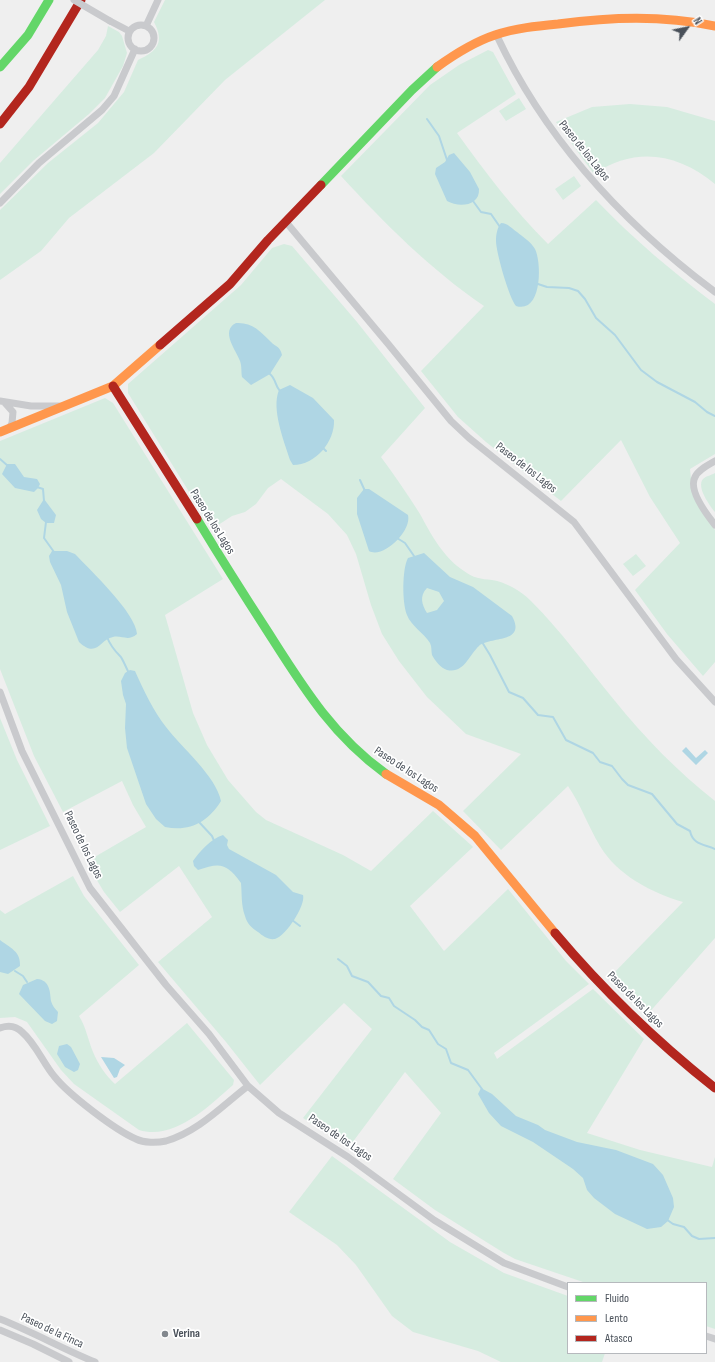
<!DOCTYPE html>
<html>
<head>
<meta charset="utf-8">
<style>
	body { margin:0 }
	#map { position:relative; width:715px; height:1362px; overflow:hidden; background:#efefef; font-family:"Sofia Sans Condensed",sans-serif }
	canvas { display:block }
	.legend { position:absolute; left:567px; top:1282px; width:140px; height:72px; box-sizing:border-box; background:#fff; border:1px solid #b6b9bd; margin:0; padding:5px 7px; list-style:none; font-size:12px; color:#495059 }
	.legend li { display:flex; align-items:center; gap:8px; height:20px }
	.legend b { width:20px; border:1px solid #b6b9bd }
	.north { position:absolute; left:667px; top:8px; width:40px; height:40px; -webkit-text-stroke:3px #fff; paint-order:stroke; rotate:57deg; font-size:11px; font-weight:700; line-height:16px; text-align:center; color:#495059 }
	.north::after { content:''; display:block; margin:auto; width:14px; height:18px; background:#495059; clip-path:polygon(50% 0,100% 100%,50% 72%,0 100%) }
</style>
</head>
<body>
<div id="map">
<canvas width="715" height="1362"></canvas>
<ul class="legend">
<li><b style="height:5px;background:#63d668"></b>Fluido</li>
<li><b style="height:5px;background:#ff974d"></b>Lento</li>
<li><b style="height:5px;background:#b3261e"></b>Atasco</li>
</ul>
<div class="north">N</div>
</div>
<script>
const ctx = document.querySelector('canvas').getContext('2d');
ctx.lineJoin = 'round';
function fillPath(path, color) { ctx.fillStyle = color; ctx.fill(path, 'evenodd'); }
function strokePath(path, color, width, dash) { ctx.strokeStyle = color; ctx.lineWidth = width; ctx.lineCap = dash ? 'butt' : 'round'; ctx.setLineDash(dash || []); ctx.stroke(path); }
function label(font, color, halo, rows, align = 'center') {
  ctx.font = font + ' "Sofia Sans Condensed",sans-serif'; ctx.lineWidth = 3.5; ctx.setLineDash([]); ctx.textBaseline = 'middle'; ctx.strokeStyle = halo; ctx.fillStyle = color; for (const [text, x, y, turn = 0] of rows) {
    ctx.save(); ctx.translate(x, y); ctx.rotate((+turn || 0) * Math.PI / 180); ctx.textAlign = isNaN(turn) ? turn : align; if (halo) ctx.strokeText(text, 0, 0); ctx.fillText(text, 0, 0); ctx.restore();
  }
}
fillPath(new Path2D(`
	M165,0h160l-100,80 -71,73 -85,65 -28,33 -41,29v-70l48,-47 50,-40 26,-31 14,-32c19,-9 27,-17 16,-38z
	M108,26l11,6 3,4 5,17 -4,13 -18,32 -16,16 -56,47 -33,33v-31l98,-113 8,-14z
	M488,50l5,2 23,42 -59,39c28,39 57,77 91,111l48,-44c37,39 77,72 119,104v150l-25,15c1,21 12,44 25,61v132l-12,14 -36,-42 -32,-44 45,-47 -30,-46 -29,-57 -60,61 -75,-59 -28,-25 -37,-46 63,-65c-54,-37 -99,-82 -143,-130l89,-91 29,-20z
	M519,98l7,11 -20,12 -7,-10z
	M630,104l37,3 48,14v63c-37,-31 -80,-38 -121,-10l-38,-52 36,-15z
	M574,176l7,10 -18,14 -8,-11z
	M284,244l8,2 65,76 68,86 -44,49c14,19 27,38 39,57 12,22 23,43 44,57 9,7 17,8 28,9 14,2 29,11 39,21 31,31 56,66 84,100 29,36 63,71 100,100v137l-68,77 -38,-37 74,-76c-31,-9 -66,-27 -83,-56 -12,-20 -19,-41 -32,-60l-67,64 -38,-39 58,-57 -55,-20 -39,-37 -28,-36 -17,-27 -11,-29 -15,-51 -9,-19 -19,-21 -47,-35 -13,9 -12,16 -11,8 -13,4 -20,13 -84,-136v-9l113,-99 31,-37z
	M105,398l8,5 110,176 -58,36 28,98 14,32 21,35 28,32 10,8 77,35 28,16 62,-60 38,34 2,2 -63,59 34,45 64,-62 58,72 23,23 -95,69 3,6 96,-70 51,50 -57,94 53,17 72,17 3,-10v172l-9,-3v-43h-120l-71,-24 -11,-6 -69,-43 -42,-31 48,-66 -36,-41 -56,75 -46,-29 69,-89 -28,-26 -84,82 -34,-43 -68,-80 54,-45 -33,-51 -59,46 -16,-20 -18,-30 60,-35 -13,-22 -11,-24 -59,31 -29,-56 -34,-87v-228z
	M715,473v39c-5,-6 -19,-25 -12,-33 3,-3 9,-4 12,-6z
	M636,554l10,12 -13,10 -10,-12z
	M0,718l17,42 33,66 -50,24z
	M73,876l11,20 55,69 -60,51c7,11 9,24 14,36 5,12 13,24 22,32l72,-61 47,57 -1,5c-24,21 -59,56 -94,45l-65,-46 -13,-14 -34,-48 -12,-5 -15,1v-108l5,4z
	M332,1156l118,86 54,31 64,23v57h37l-3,9h-101l-23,-11 -65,-19 -21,-16 -36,-51 -19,-20 -48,-33z`), '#d6ece0');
fillPath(new Path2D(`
	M454,153l16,19 9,17c1,17 -20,19 -32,12l-12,-27 1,-6 9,-6 4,-7z
	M501,223c7,0 11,6 16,9 6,5 14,10 18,17 7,14 7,65 -19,57 -7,-8 -20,-54 -20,-65 0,-6 1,-13 5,-18z
	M236,323c16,-1 24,8 35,19 5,5 9,4 11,13l-12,19 -19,11 -9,-8c-1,-5 0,-11 -2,-16 -4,-11 -20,-30 -4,-38z
	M290,385l23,13 21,22c1,21 -18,45 -41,45l-3,-5c-6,-19 -19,-51 -11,-70z
	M7,464h8l9,13 13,2 3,5 -2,4 -4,4 -19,-4 -13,-14z
	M364,489h5l39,26c4,16 -25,44 -39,36l-12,-37v-16z
	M44,499l12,16 -2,8h-8l-5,-4 -4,-9z
	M52,551h15l8,3c15,16 61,59 62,80 -9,8 -15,1 -24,3 -13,2 -16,22 -34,5l-12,-30 -6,-27 -11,-23 -1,-6z
	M424,553l26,24 23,10 39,29c15,28 -22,20 -33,30 -10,9 -15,28 -32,24 -6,-2 -12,-9 -15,-15 -1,-4 0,-8 -2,-12 -6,-10 -19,-17 -23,-28 -5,-12 -5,-46 1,-57zM427,588l12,4 5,9 -7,9 -10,3c-5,-8 -8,-17 0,-25z
	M130,670l5,1c8,18 19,41 31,56 16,21 50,49 55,74 -13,21 -31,31 -56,26l-9,-8 -10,-15 -19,-56 -2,-20 1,-24 -3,-9 -2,-14 4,-8z
	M686,747l10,11 9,-8 3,3 -12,12 -14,-14z
	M223,835l5,5 -1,5 2,4 47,26 17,17 10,3c3,10 -17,41 -28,44 -7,1 -12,-3 -17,-7 -6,-4 -11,-8 -13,-16 -4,-11 -3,-22 -4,-33 -15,-21 -22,-20 -43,-13l-4,-4 -1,-5c7,-10 18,-22 30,-26z
	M0,940c10,8 21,11 20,26l-12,8 -8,-2z
	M37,979c13,1 13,13 14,22 1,4 4,8 7,11l-1,9 -5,3 -7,-3 -26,-27 4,-9z
	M67,1044l4,3 9,17 -2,6 -4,2 -9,-5 -8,-13 2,-8z
	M101,1057l13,1 11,7 -5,4 -3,8 -3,1z
	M481,1088l11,6 24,22 22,9 7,5 32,12 39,8 37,14 10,11 10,23 1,9 -6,14 -7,6 -14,2 -32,-15 -21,-16 -7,-8 -4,-12 -10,-9 -40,-27 -32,-16 -12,-13 -11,-19z`), '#afd6e4');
strokePath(new Path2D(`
	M427,119l12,17 8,24
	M473,201l8,11 10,2 9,13
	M538,284l9,3 22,1 9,3 7,8 11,19 19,17 26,35 16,12 38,20 12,10 8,4
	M270,374c6,5 5,12 10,17
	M322,447l4,4
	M0,459l8,7
	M360,480l5,11
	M37,487l6,2 1,12
	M46,522l-2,16 10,14
	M397,538l8,5 9,13
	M107,637c3,8 7,13 13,19 2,1 7,14 9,17
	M482,642l8,13 19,37 14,6 15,17 15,2 13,23 27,13 7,9 12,4 10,13 6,6 24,9 25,30 13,7c3,14 14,13 25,18
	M199,822l13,14 3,7
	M292,920l8,6
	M338,959l9,7 5,10 16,6 13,14 8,2 5,8 21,14 7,7 7,3 9,14 8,5 5,14 17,7 14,19
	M15,971l8,5 4,6
	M666,1219l7,5 11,3 8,9 7,3 16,-1`), '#afd6e4', 2);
strokePath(new Path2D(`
	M110,21l19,10
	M128 38a13 13 0 1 1 26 0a13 13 0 1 1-26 0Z
	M146,26l12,-26
	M497,36c49,105 126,187 218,256
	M0,203l39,-40 63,-53 12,-14 21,-47
	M286,222l103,123 62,76 18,17 105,84 102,137 39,43
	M0,401l31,5h28
	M5,403l8,9 -1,11 -3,6
	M715,461c-7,4 -17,9 -20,16 -7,13 12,38 20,48
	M0,692l22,59 68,137 76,97 43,49 39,52 31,27 69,44 86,63 70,43 64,24
	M0,1028c8,-3 16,-2 22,4 14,12 21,31 32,44 14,18 61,54 82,63 8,4 21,4 30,2 32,-9 57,-36 82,-55
	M0,1319c33,13 63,30 95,43
	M0,1330l33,14 36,18
	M706,1336l9,3`), '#c9cacd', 7);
strokePath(new Path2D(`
	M0,67l28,-32 21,-35
	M321,185l91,-95 25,-23
	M197,519c23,38 47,76 71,113 35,55 64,103 118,142`), '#63d668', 9);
strokePath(new Path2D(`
	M437,67c18,-13 37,-25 58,-32 21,-7 42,-9 63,-11 53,-7 104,-9 157,2
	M0,432l113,-46 47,-41
	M386,774l53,31 36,31 80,97`), '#ff974d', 9);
strokePath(new Path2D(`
	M0,124l29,-37 52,-87
	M160,345l70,-61 38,-44 53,-55
	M113,386l84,133
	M555,933c48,57 102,109 160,155`), '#b3261e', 9);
strokePath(new Path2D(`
	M74,0l36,21`), '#c9cacd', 7);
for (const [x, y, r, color] of [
	[165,1334,4,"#83888e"]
]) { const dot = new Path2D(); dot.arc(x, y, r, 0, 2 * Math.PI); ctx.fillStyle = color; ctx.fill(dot); strokePath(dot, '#fff', 1.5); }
label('12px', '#495059', '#fff', [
	["Paseo de los Lagos",584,151,51],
	["Paseo de los Lagos",526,468,38],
	["Paseo de los Lagos",212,522,58],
	["Paseo de los Lagos",406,770,33],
	["Paseo de los Lagos",83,845,64],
	["Paseo de los Lagos",635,1000,45],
	["Paseo de los Lagos",340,1138,34],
	["Paseo de la Finca",52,1331,25]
]);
label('bold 12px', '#495059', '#fff', [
	["Verina",173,1334]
], 'left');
</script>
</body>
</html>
